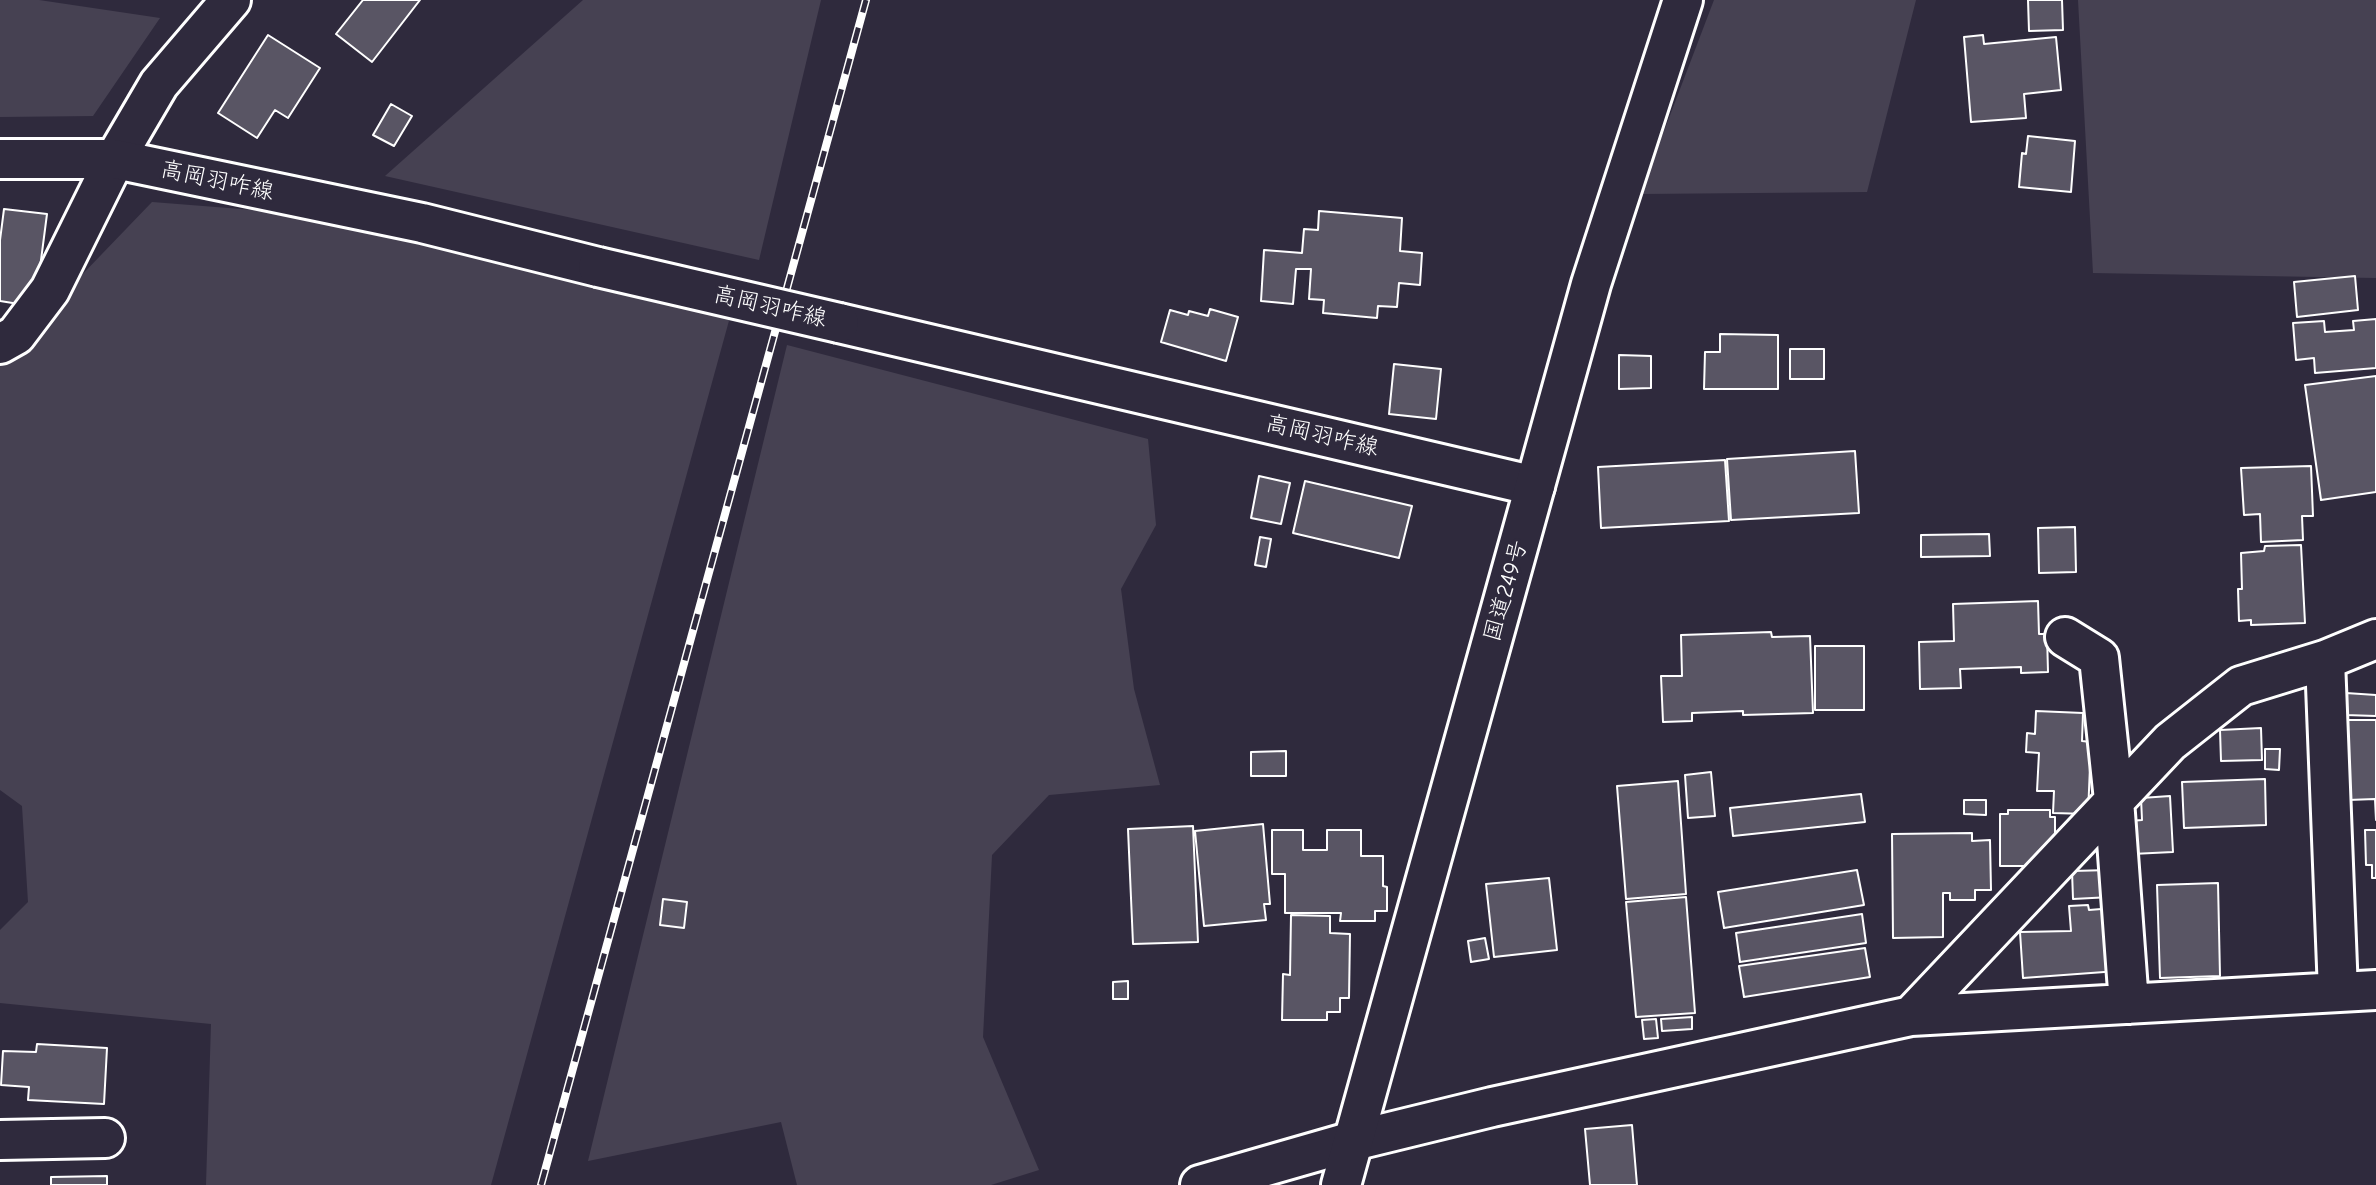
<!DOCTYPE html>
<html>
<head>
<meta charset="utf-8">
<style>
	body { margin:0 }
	canvas { display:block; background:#2f2a3d }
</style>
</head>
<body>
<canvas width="2376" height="1185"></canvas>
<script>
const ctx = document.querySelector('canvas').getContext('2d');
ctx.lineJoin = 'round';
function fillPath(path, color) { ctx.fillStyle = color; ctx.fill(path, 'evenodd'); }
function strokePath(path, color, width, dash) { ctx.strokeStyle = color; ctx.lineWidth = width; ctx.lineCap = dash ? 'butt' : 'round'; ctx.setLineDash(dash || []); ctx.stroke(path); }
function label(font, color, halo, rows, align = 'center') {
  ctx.font = font + ' "Comic Neue","Klee One",sans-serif'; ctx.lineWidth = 6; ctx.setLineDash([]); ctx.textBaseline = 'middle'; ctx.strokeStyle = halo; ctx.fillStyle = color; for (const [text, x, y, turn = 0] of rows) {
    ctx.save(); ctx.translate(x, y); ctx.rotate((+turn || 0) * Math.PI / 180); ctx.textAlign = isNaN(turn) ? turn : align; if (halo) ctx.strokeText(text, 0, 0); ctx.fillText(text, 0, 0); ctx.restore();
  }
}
fillPath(new Path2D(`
	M0,0h39l121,18 -67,98 -93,1z
	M583,0h238l-62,260 -374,-84z
	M1714,0h202l-49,192 -227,2z
	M2078,0h298v278l-283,-5z
	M152,202l127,10 151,29 300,76 -239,868h-285l5,-161 -211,-21v-73l28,-28 -6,-96 -22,-16v-430z
	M787,345l361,94 8,86 -35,64 13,100 26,96 -111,10 -57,60 -9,182 56,133 -48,15h-194l-16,-63 -193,39z`), '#464152');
const building = new Path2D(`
	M363,0h57l-48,62 -36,-28z
	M2028,0h34l1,30 -34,1z
	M268,35l52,33 -32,50 -13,-8 -18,28 -39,-25z
	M1983,35l1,9 72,-7 5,53 -37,4 2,24 -55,4 -7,-85z
	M391,104l21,12 -18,30 -21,-11z
	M2028,136l47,5 -4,51 -52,-5 3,-34 4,1z
	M4,209l43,5 -10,77 -12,14 -25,-4v-61z
	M1319,211l83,7 -2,33 22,2 -2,32 -21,-2 -2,24 -19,-1 -1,12 -54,-5 1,-13 -15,-1 2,-30h-15l-3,35 -32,-3 3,-51 38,3 2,-24 14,1z
	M2355,276l3,34 -61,7 -3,-35z
	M1210,309l28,8 -12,44 -65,-19 9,-32 18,5 1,-4 19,5z
	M2376,319v49l-61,5 -1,-15 -18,2 -3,-37 31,-2 1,11 29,-2 -1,-9z
	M1720,334l58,1v54h-74l1,-37h15z
	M1790,349h34v30h-34z
	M1619,355l32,1v32l-32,1z
	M1394,364l47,5 -5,50 -47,-5z
	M2376,376v116l-55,8 -16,-115z
	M1855,451l4,62 -128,7 -4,-61z
	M1725,460l4,61 -128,7 -3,-61z
	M2311,466l2,50h-11l1,24 -42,2 -1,-28 -16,1 -3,-47z
	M1259,476l31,7 -9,41 -30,-6z
	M1305,481l107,25 -13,52 -106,-25z
	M2075,527l1,45 -37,1 -1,-45z
	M1989,534l1,22 -69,1v-22z
	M1260,537l11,2 -5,28 -11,-2z
	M2301,545l4,78 -54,2v-5l-12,1 -1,-32h4l-1,-36 23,-2 1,-5z
	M2038,601l1,33h8l1,38 -27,1v-6l-61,2 1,19 -41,1 -1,-47 35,-1 -1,-37z
	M1771,632l1,5 38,-1 3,77 -70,2v-4l-51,2v8l-29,1 -2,-46h21l-1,-41z
	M1815,646h49v64h-49z
	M2346,693l30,2v21l-31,-1z
	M2036,711l47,2 -1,28 9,1 -3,72 -35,-1 1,-22h-17l2,-38 -13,-1 1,-19 8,1z
	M2341,720h35v100l-1,-21 -27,1z
	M2261,728l1,32 -41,1 -1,-31z
	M2265,749h15l-1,21 -14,-1z
	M1286,751v25h-35v-24z
	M1711,772l4,44 -27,2 -3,-43z
	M2265,779l1,46 -82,3 -2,-46z
	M1678,781l8,113 -60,5 -9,-113z
	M1861,794l4,28 -132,14 -3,-28z
	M2170,796l3,56 -41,2 -2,-33 12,-1 -1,-22z
	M1964,800h22v15l-22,-1z
	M2008,810h42v7h5v38l-7,11h-48v-52h8z
	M1263,824l7,80h-6l2,16 -62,6 -9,-95z
	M1193,826l5,116 -65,2 -5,-115z
	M1272,830h31v20h24v-20h34v26h22v30l4,1v24h-12v10h-35l1,-8h-56v-39h-13z
	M2365,830h11v48h-4v-13h-6z
	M1972,833v8l18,-1 1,50h-16v10h-25v-7h-7v44l-50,1 -1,-104z
	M1857,870l7,35 -140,23 -6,-36z
	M2110,870l1,27 -38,2 -1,-28z
	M1549,878l8,72 -63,7 -8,-73z
	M2218,883l2,93 -60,2 -3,-93z
	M1686,897l9,116 -59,4 -10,-115z
	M663,899l24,3 -3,26 -24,-3z
	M2088,905l1,5 25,-2 4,63 -95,7 -3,-46 51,-1 -2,-25z
	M1862,914l4,29 -126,19 -4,-29z
	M1291,915l39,1v17l20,1 -1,64h-9v14h-13v8h-45l1,-46 7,1z
	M1485,938l4,21 -18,3 -3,-21z
	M1865,948l5,29 -126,20 -5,-31z
	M1128,981v18h-15v-17z
	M1692,1017v12l-30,2 -1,-12z
	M1656,1019l2,19 -14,1 -2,-19z
	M37,1044l70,4 -3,56 -76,-4 1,-13 -28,-2 2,-34 33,1z
	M1632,1125l5,60h-47l-5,-56z
	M107,1176v9h-56v-8z`);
fillPath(building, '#595564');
strokePath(building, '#fff', 2);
const minor = new Path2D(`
	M0,344l16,-9 34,-45 65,-131 44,-75 72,-84
	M2065,637l34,21 15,142 15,204
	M2325,660l13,332
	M1911,1016l259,-274 71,-56 84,-26 51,-21
	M0,1140l105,-2
	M1200,1185l153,-44 139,-34 419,-91 465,-26`);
const major = new Path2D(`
	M0,159h115l307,64 176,44
	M839,323l696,163`);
const highway = new Path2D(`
	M1341,1185l250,-901 92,-284`);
strokePath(minor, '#fff', 44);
strokePath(major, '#fff', 44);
strokePath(highway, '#fff', 44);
strokePath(minor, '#2f2a3d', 38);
strokePath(major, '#2f2a3d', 38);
strokePath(highway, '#2f2a3d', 38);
const rail = new Path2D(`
	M541,1185l325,-1185`);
strokePath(rail, '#fff', 8);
strokePath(rail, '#2f2a3d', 5, [16]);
const majorBridge = new Path2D(`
	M598,267l241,56`);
strokePath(majorBridge, '#fff', 44, []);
strokePath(majorBridge, '#2f2a3d', 38);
label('23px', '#fff', '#2f2a3d', [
	["高岡羽咋線",217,181,12],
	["高岡羽咋線",770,307,13],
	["高岡羽咋線",1322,436,13],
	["国道249号",1506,591,-74]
]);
</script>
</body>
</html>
